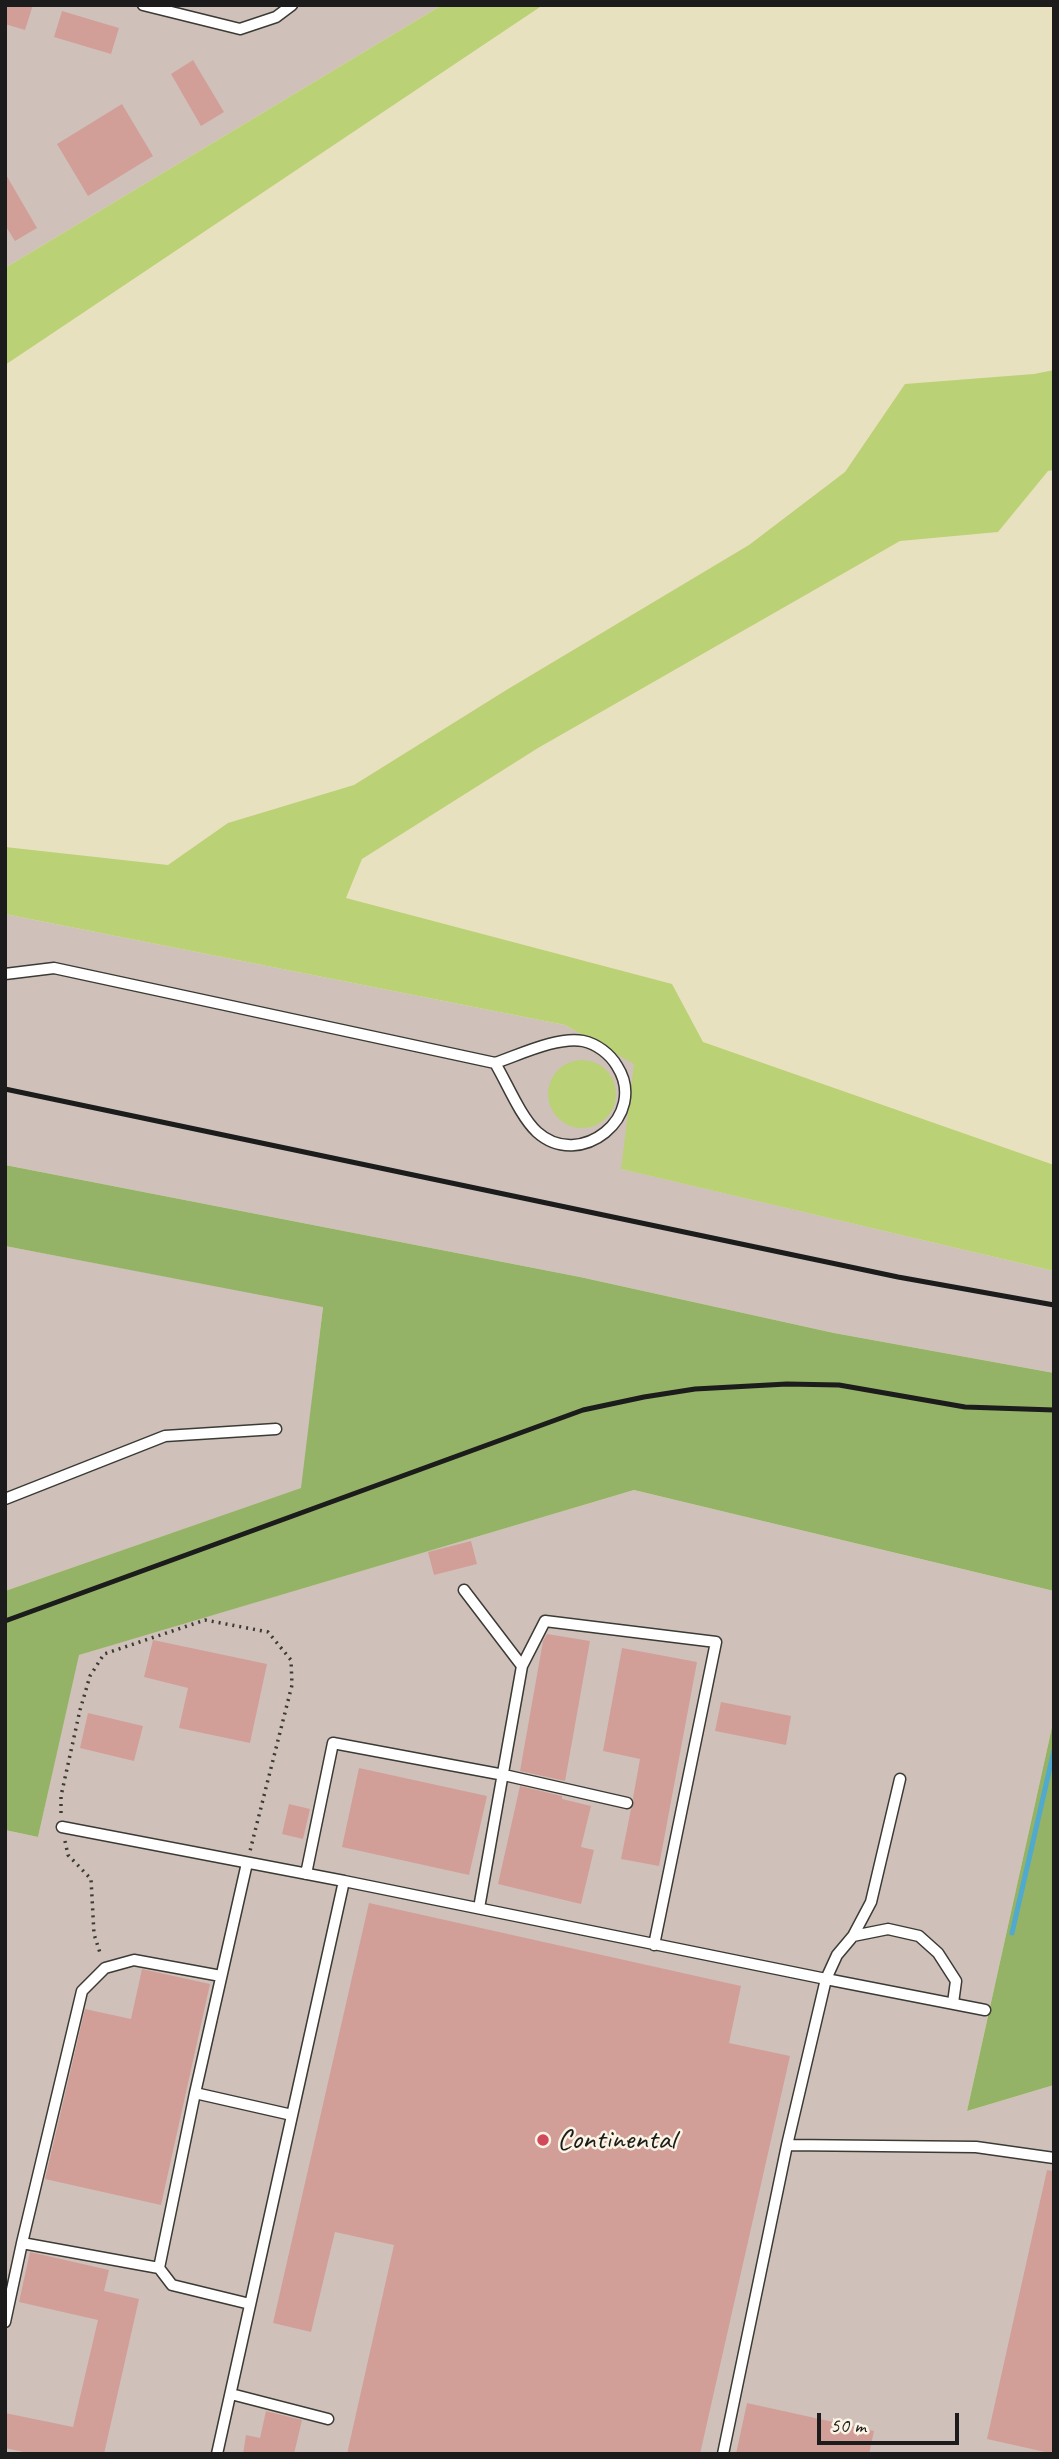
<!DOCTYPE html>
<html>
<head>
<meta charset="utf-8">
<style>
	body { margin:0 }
	#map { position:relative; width:1059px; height:2459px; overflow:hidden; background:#e8e1bf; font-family:Caveat,sans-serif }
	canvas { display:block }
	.frame { position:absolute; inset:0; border:7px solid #1c1c1c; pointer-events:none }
	.scale { position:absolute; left:817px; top:2413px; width:142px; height:32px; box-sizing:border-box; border:4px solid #1c1c1c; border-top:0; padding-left:9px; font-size:21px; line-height:24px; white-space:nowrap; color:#1c1c1c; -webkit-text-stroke:5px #fcf5e5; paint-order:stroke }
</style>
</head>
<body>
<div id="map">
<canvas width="1059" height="2459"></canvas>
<div class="frame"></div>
<div class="scale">50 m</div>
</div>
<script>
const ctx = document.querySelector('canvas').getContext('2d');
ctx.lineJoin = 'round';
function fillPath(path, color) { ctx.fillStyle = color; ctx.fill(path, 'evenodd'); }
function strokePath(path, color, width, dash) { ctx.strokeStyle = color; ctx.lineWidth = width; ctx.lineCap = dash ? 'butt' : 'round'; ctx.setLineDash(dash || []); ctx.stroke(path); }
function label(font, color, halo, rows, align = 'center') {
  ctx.font = font + ' Caveat,sans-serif'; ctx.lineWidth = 5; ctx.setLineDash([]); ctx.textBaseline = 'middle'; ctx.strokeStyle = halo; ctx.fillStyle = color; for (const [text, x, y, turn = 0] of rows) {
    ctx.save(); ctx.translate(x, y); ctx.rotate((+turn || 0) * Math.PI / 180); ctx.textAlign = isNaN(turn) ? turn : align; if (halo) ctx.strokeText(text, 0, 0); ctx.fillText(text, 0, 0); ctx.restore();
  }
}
fillPath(new Path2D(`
	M5,5h437l-437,263z
	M5,914l560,111 70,38 -13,106 432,102v102l-220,-40 -254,-56 -575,-112z
	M5,1246l318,60 -21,182 -297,103z
	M634,1490l420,101v127l-87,393 87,-26v369h-1049v-624l33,7 40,-182z`), '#cfc1ba');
fillPath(new Path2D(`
	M442,5h101l-538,360v-97z
	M1054,370v100l-6,1 -50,61 -98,9 -362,207 -176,111 -16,39 326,86 31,58 351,123v106l-433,-102 13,-105 -69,-39 -560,-111v-67l163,18 60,-42 126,-38 154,-96 241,-144 96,-73 60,-88 129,-10z
	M548 1094a34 34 0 1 1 68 0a34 34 0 1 1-68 0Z`), '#bbd175');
fillPath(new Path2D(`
	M5,1165l575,112 254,56 220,40v218l-420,-101 -555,165 -41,182 -33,-7v-239l296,-103 22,-181 -318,-61z
	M1054,1718v367l-87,26z`), '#94b366');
strokePath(new Path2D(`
	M1012,1933l42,-183`), '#50a9ce', 5);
fillPath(new Path2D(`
	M5,5h28l-8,25 -20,-6z
	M62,11l57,17 -8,26 -57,-17z
	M193,60l31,52 -23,14 -30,-52z
	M122,104l31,52 -65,40 -31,-52z
	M5,173l32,55 -22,13 -10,-16z
	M471,1541l6,23 -43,11 -6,-23z
	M547,1634l43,7 -25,140 -45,-10 23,-130z
	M153,1640l114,24 -17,79 -71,-15 9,-40 -44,-11z
	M622,1648l75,14 -38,204 -38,-7 10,-50 3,-5 -1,-6 7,-39 -37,-8z
	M721,1702l70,14 -5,29 -71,-14z
	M88,1713l55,13 -9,35 -54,-13z
	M359,1768l128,28 -18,79 -127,-28z
	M520,1786l42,10v3l29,7 -10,41 13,3 -13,54 -83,-20z
	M289,1804l21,5 -7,30 -21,-5z
	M369,1903l372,83 -12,57 61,13 -90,398h-353l47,-209 -59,-13 -24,100 -38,-9z
	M142,1969l68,15 -49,221 -116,-26 40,-170 46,10z
	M1047,2170l7,1v283l-67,-15z
	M30,2252l79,18 -5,21 35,8 -35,155h-71l-28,-6v-35l68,14 25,-107 -79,-18z
	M747,2403l127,28 -5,23h-133z
	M266,2411l36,9 -8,34h-51l3,-19 14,3z`), '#d29f98');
const service = new Path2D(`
	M143,5l97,24 36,-12 16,-12
	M5,974l49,-6 441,95c24,-8 63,-27 88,-22 14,3 27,13 34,25 32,50 -37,105 -80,66 -17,-16 -30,-49 -42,-69
	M5,1499l160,-63 111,-7
	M464,1590l58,76
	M900,1779l-29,123 -18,34 -16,19 -11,24 159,31
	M62,1827l282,54
	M247,1863l-52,230 97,22
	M306,1874l27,-131 171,32 123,28
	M479,1908l43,-242 23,-45 171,21 -62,303
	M853,1936l35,-7 31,7 19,17 18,28 -3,22
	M195,2093l-36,175 13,17 78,19
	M787,2145l189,2 78,11
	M22,2243l60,-252 23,-23 29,-8 87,16
	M5,2322l17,-79 137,25
	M231,2394l97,25
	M217,2454l127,-573 482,98 -39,166 -64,309`);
strokePath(service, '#3b3a34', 13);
strokePath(new Path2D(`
	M61,1813v-17l19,-86 10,-34 14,-22 101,-34 63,12 23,28 1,25 -42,166
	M65,1841l3,14 23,24 3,55 7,22`), '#3b3a34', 3.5, [2, 5]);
strokePath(service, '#fff', 10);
strokePath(new Path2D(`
	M5,1089l893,188 156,28
	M5,1621l578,-211 61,-13 51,-8 92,-5 52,1 126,22 89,3`), '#1c1c1c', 5);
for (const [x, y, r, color] of [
	[543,2140,7,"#d1495b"]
]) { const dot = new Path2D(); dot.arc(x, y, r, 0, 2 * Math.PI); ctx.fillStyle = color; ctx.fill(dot); strokePath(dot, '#fcf5e5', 2.5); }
label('30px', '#1c1c1c', '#fcf5e5', [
	["Continental",557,2140]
], 'left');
</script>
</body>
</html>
